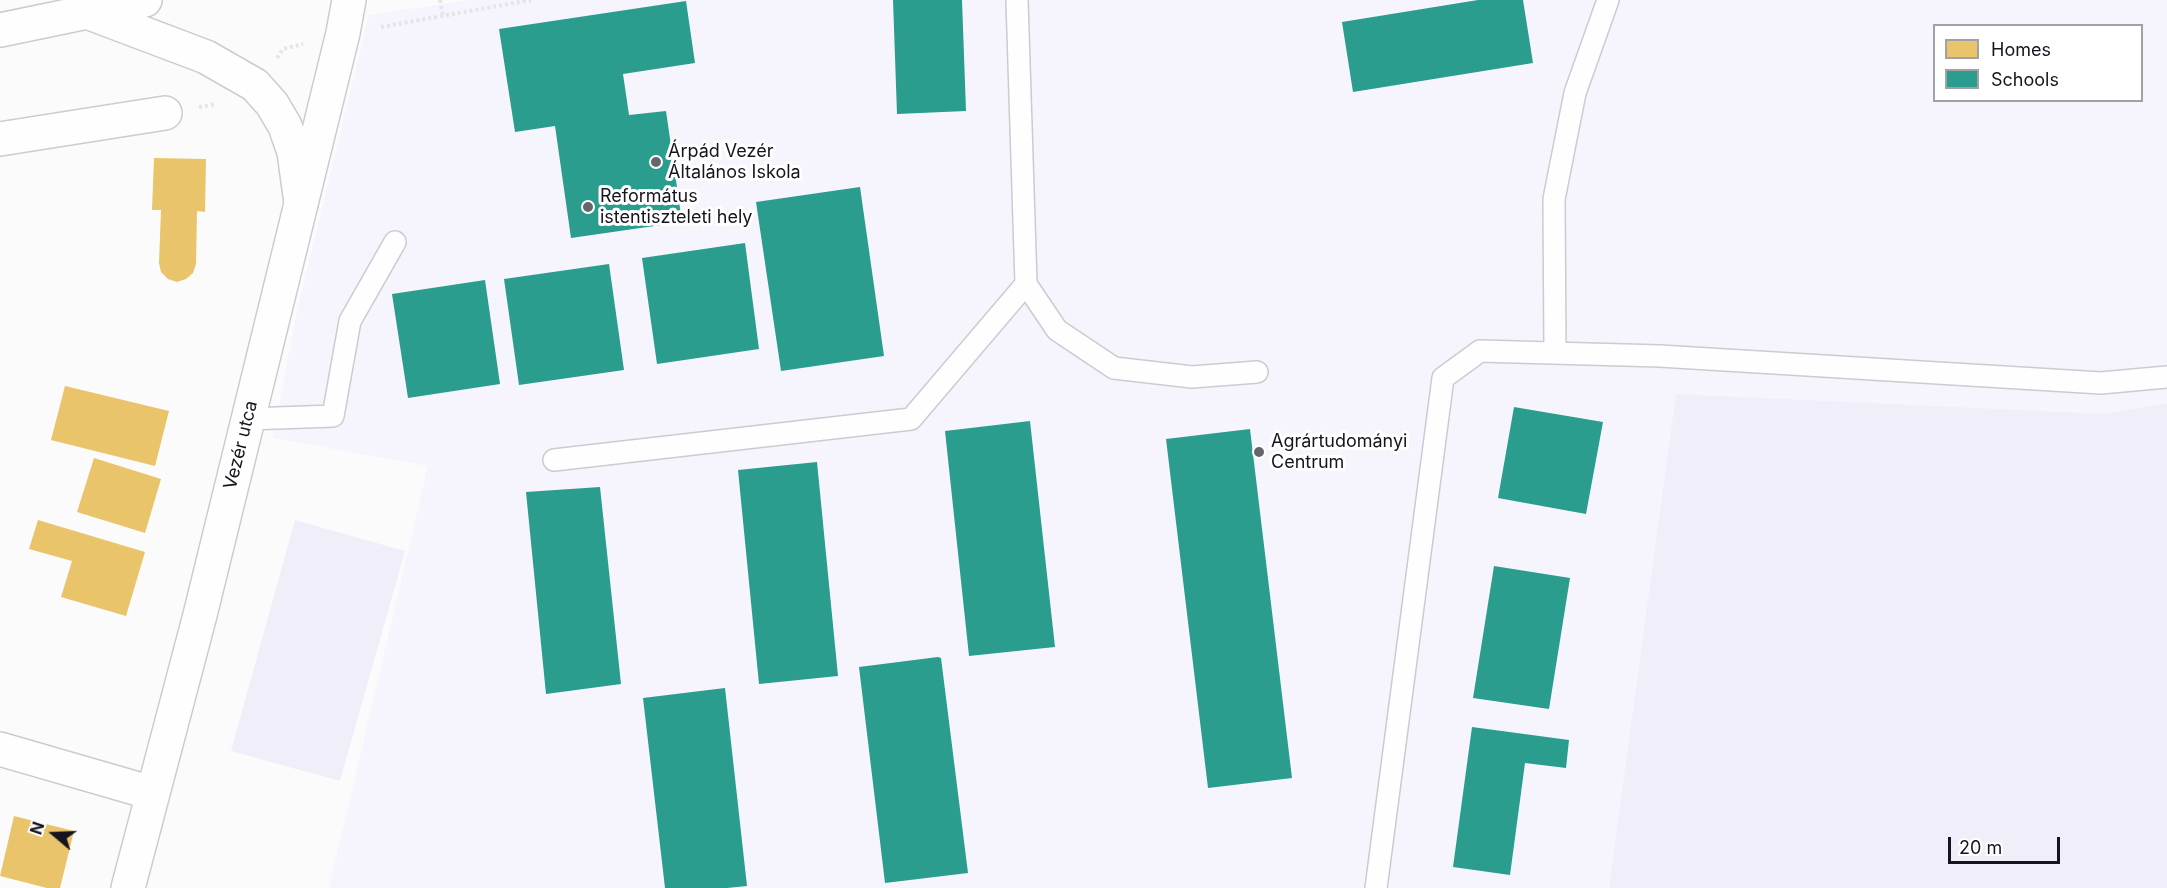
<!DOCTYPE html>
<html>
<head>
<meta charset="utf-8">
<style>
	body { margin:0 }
	#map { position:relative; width:2167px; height:888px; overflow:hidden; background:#fbfbfb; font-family:Inter,sans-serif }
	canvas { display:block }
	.legend { position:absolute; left:1933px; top:24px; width:210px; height:78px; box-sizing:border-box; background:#fff; border:2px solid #a2a1a5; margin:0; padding:8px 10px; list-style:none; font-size:18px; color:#16141f }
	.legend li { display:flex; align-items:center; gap:12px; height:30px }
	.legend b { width:30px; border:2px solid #a2a1a5 }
	.north { position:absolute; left:24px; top:804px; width:60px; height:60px; -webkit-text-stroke:4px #fff; paint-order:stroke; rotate:289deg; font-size:16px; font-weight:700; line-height:24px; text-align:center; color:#16141f }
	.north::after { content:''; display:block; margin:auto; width:21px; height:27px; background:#16141f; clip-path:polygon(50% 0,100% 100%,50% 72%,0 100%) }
	.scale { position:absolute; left:1948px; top:837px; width:112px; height:27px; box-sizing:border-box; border:3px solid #16141f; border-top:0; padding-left:8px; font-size:18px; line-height:21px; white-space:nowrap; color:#16141f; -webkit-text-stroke:4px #fff; paint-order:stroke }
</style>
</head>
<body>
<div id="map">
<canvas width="2167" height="888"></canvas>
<ul class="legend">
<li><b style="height:16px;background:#e9c46a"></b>Homes</li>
<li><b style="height:16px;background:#2a9d8f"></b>Schools</li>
</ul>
<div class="north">N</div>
<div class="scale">20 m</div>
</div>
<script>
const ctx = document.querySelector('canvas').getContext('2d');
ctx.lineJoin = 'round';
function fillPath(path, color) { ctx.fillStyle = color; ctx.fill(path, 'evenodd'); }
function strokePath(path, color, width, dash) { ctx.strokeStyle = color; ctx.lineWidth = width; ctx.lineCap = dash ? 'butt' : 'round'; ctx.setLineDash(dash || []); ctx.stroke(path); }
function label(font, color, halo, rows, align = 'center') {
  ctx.font = font + ' Inter,sans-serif'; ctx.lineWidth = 6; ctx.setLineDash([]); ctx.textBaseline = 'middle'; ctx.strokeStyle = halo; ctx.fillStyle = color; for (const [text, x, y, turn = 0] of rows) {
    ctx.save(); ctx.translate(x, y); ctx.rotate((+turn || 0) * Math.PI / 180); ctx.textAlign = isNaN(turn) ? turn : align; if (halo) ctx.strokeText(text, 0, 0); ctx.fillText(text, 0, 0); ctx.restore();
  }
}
fillPath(new Path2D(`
	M471,0h1696v888h-1838l99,-422 -155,-28 24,-127 72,-296zM1934,26h208v74h-208z`), '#f6f4fd');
fillPath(new Path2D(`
	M1676,394l428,20 63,-11v485h-558z
	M295,520l110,31 -65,230 -109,-30z`), '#f0eef9');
fillPath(new Path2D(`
	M154,158l52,1 -1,53 -8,-1 -1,53 -3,9 -7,6 -9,3 -9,-3 -7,-7 -2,-9 2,-53h-9z
	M65,386l104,25 -14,55 -104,-26z
	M94,458l67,21 -16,54 -68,-21z
	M38,520l107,32 -19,64 -65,-19 11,-36 -43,-12z
	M14,816l60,15 -14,57h-13l-47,-12z`), '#e9c46a');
fillPath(new Path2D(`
	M893,0h69l4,111 -69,3z
	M1478,0h45l10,63 -180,29 -11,-70z
	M686,1l9,62 -72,11 6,41 37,-4 16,111 -111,16 -16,-112 -40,6 -16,-103z
	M860,187l24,169 -103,15 -25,-169z
	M745,243l14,106 -102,15 -15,-106z
	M609,264l15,106 -105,15 -15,-106z
	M485,280l15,104 -92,14 -16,-104z
	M1514,407l89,15 -17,92 -88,-16z
	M1030,421l25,226 -86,9 -24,-225z
	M1250,429l42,349 -84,10 -42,-349z
	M817,462l21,214 -79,8 -21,-214z
	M600,487l21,197 -75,10 -20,-202z
	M1494,566l76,12 -21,131 -76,-11z
	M938,657l3,1 27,215 -83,10 -26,-216z
	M725,688l22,198 -20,2h-62l-22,-190z
	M1472,727l97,13 -3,28 -41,-5 -15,112 -57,-8z`), '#2a9d8f');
const service = new Path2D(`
	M1026,284l31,46 57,38 78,9 65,-5
	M1555,353l-1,-154 21,-106 33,-93
	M248,419l85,-3 17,-95 45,-79
	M554,460l357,-41 115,-135 -9,-284
	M1376,888l67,-510 37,-27 180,5 441,27 66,-6`);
const minor = new Path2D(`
	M0,139l165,-26
	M0,749l152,44
	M128,888l72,-273 143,-582 6,-33`);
const primary = new Path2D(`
	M87,12l119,45 49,28 17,19 13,22 9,26 7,51
	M0,30l145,-30`);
strokePath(service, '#cccbd1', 24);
strokePath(minor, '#cccbd1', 36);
strokePath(primary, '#cccbd1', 36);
strokePath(new Path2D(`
	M440,0l3,17
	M381,27l150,-27
	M277,58l6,-9 20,-5
	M199,107l16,-3`), '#e5e5e6', 4, [3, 3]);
strokePath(service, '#fefefe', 21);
strokePath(minor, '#fefefe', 33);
strokePath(primary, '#fefefe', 33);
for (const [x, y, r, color] of [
	[656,162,6,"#66656c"],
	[588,207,6,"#66656c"],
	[1259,452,6,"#66656c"]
]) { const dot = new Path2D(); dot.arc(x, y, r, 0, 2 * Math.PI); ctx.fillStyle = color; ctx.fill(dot); strokePath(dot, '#fff', 2); }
label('18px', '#16141f', '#fff', [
	["Árpád Vezér",668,152],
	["Általános Iskola",668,173],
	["Református",600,197],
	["istentiszteleti hely",600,218],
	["Agrártudományi",1271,442],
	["Centrum",1271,463]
], 'left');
label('18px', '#16141f', '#fff', [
	["Vezér utca",241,445,-76]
]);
</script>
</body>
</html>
